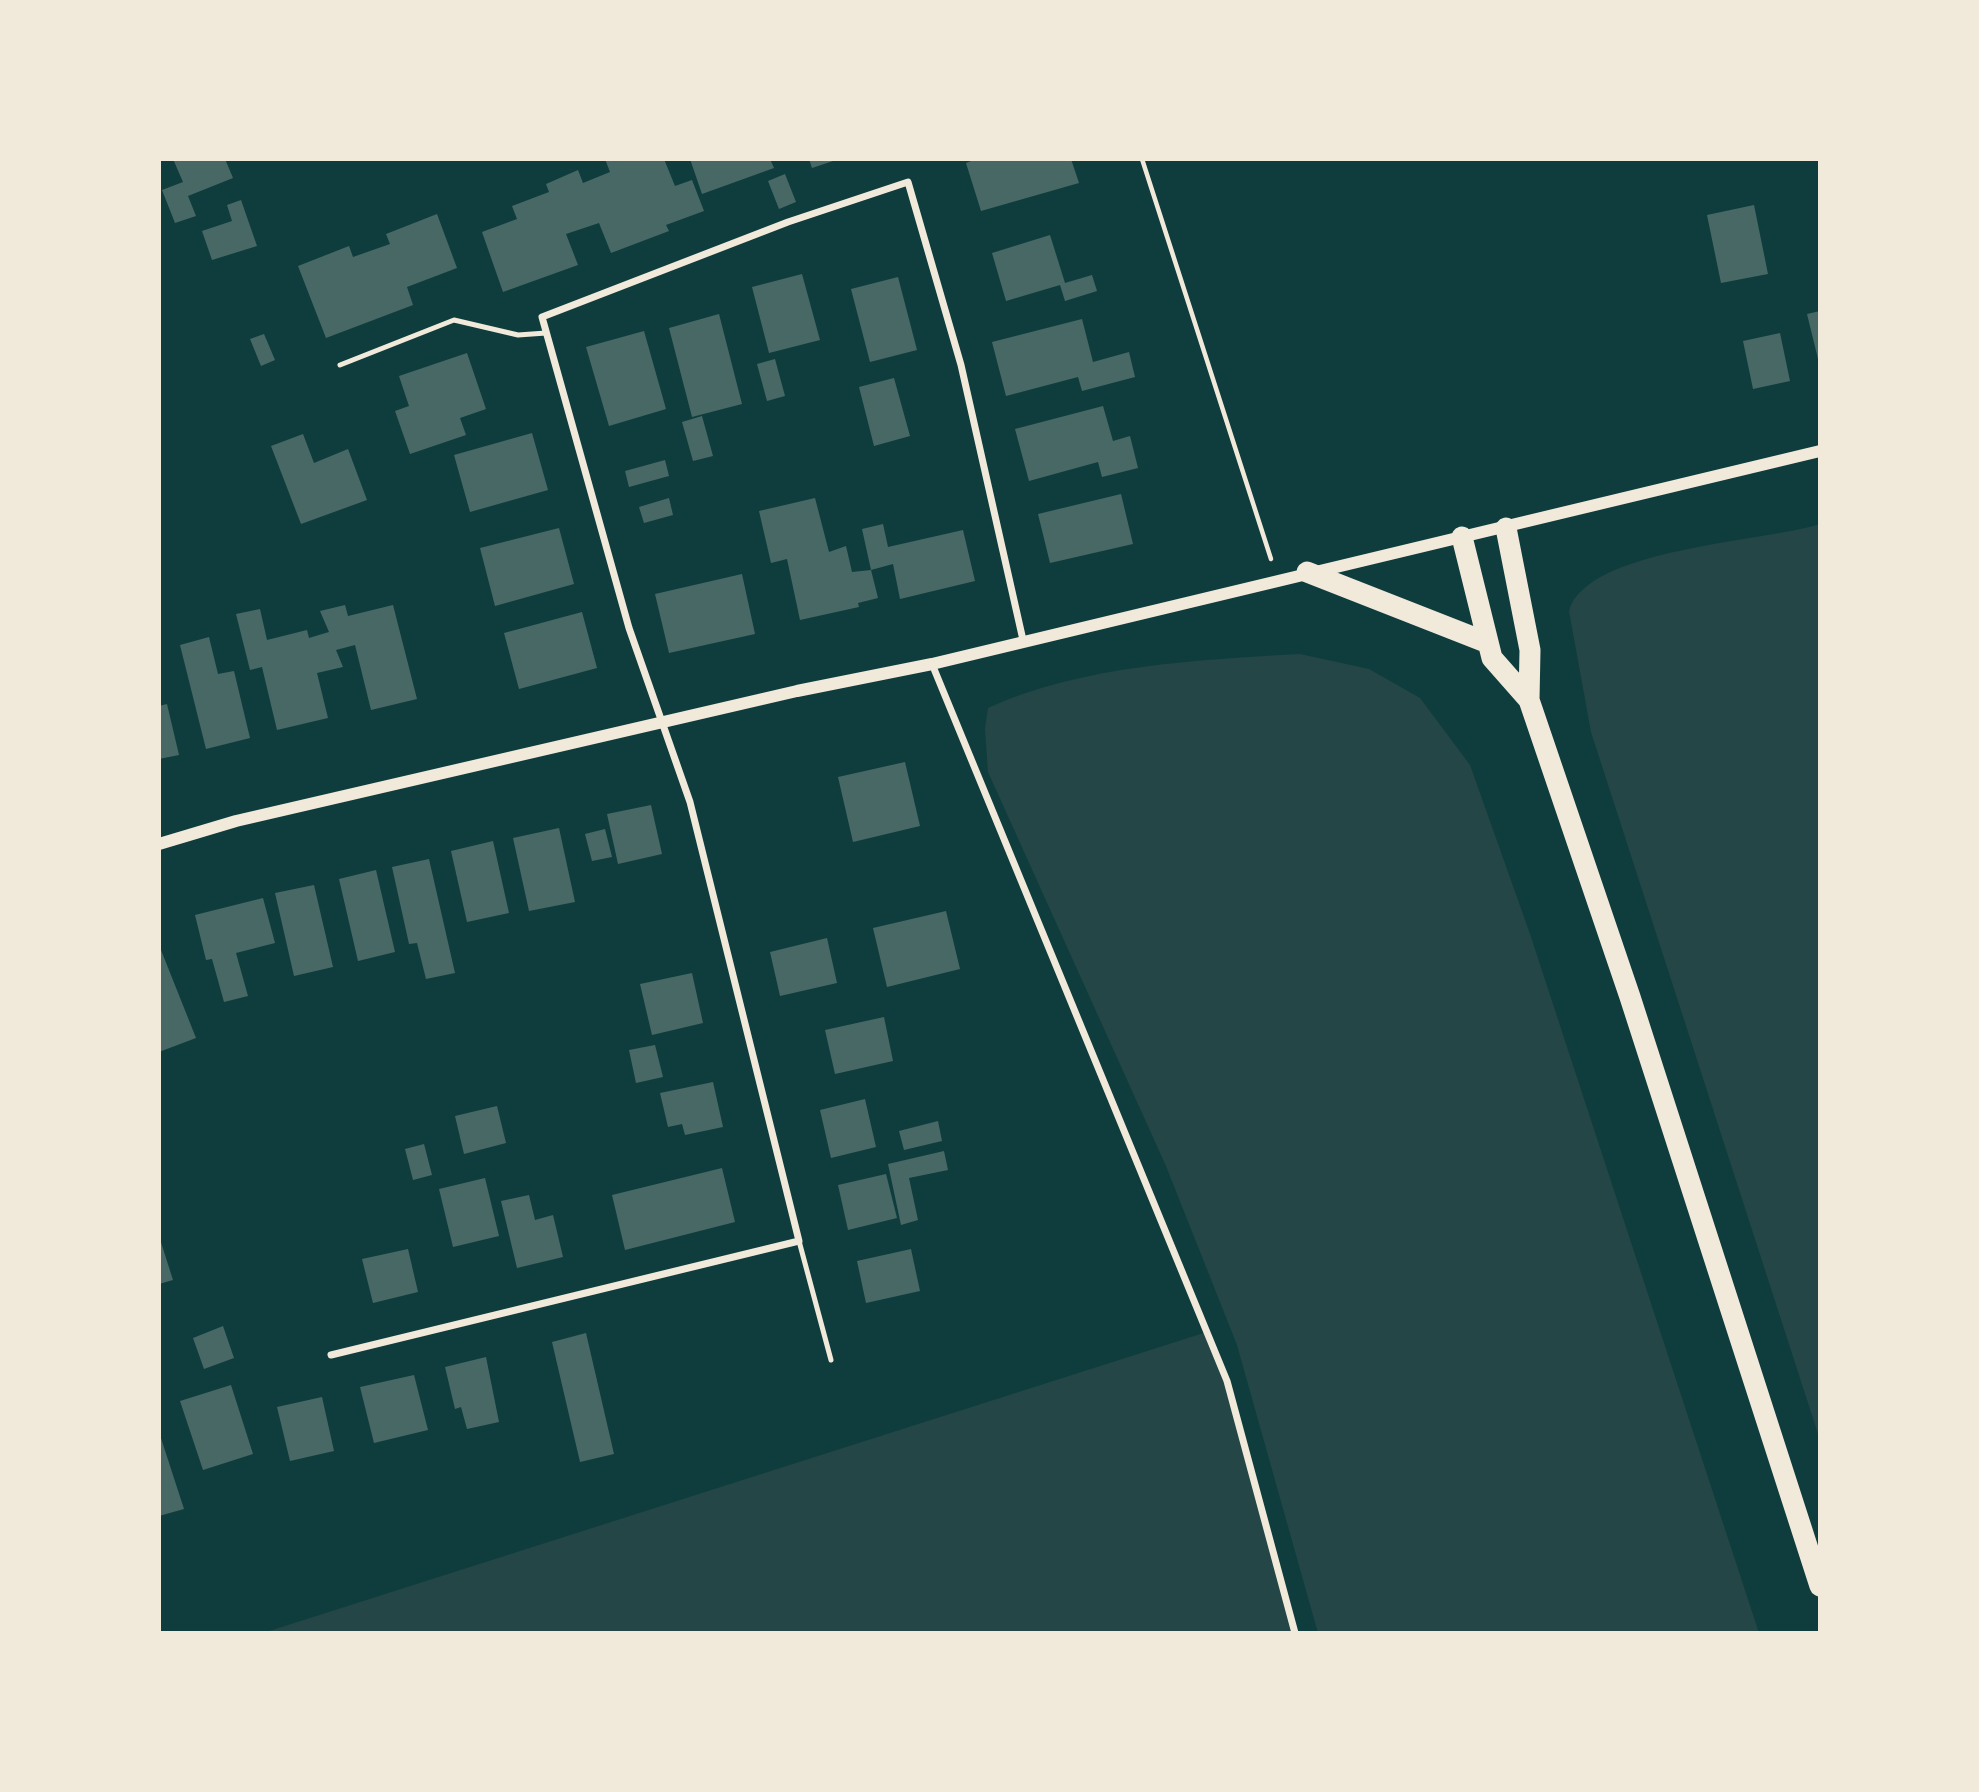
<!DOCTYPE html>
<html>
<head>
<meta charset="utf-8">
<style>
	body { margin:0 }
	#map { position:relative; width:1979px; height:1792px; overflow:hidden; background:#0f3d3e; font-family:Overpass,sans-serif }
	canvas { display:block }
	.frame { position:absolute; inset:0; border:161px solid #f1e9da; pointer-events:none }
</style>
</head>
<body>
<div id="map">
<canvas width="1979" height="1792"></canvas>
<div class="frame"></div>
</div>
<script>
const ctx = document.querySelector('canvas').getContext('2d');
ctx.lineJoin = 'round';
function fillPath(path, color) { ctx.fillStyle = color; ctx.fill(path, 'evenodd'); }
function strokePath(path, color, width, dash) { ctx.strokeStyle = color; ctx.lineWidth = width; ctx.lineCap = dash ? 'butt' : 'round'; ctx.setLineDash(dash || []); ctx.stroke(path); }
fillPath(new Path2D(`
	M1820,524v916l-229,-708 -22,-121c17,-63 197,-69 251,-87z
	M1300,654l69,15 51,29 50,67 60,169 229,699h-441l-81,-288 -71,-179 -178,-394 -3,-43 3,-21c95,-43 209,-48 312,-54z
	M1210,1331l85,302h-1032z`), '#244646');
fillPath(new Path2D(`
	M173,159h52l8,19 -45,18 8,20 -21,7 -13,-33 21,-8z
	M605,159h59l11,27 17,-6 12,31 -38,14 3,6 -58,22 -12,-30 -33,11 12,31 -75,27 -21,-60 35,-13 -5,-13 37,-14 -3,-8 32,-14 5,13 27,-11z
	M690,159h80l4,9 -72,26z
	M809,159h27v1l-24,8z
	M976,159h95l8,24 -98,28 -15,-48z
	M785,174l11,28 -17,7 -11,-28z
	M241,200l16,46 -45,14 -10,-29 30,-10 -5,-16z
	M1754,205l14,69 -47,9 -14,-68z
	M437,214l20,54 -50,19 6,18 -87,33 -28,-72 51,-20 4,11 37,-13 -4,-10z
	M1050,235l15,48 27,-8 5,16 -32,10 -5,-16 -54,16 -14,-48z
	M802,274l18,66 -51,13 -17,-66z
	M898,277l19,73 -47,12 -19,-73z
	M1820,311v52h-1l-12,-49z
	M719,314l23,90 -50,13 -23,-89z
	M1082,319l11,43 36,-10 6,25 -53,14 -4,-14 -72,19 -14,-54z
	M644,331l22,78 -57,17 -23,-79z
	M1780,333l10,48 -37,8 -10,-48z
	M264,334l11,26 -14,6 -11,-27z
	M467,353l19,56 -26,9 6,17 -56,19 -15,-43 14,-5 -10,-30z
	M775,359l10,37 -18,5 -10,-37z
	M894,378l16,58 -36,10 -15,-59z
	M1103,406l10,35 17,-5 8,32 -36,9 -4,-15 -69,19 -14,-52z
	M702,416l11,40 -20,5 -11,-39z
	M532,433l16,57 -78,22 -16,-57z
	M303,434l11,29 34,-14 19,51 -66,24 -30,-78z
	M665,460l4,16 -40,11 -4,-16z
	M1121,494l12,50 -83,19 -12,-49z
	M669,498l4,17 -29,8 -5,-16z
	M815,498l14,54 17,-6 6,26 19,-2 7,28 -20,5 1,4 -59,13 -13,-61 -16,4 -12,-52z
	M883,524l5,23 75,-17 12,51 -75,18 -7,-35 -22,6 -9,-41z
	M559,528l15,56 -79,22 -15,-58z
	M742,574l13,60 -86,19 -14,-59z
	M345,605l3,11 45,-11 24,94 -46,11 -16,-65 -19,5 7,17 -26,6 11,45 -51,12 -15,-63 -12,3 -14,-56 24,-5 7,31 40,-10 2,8 20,-6 -9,-21z
	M582,612l15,56 -78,21 -15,-56z
	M209,637l9,37 16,-3 16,67 -44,11 -26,-104z
	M167,704l12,51 -20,4v-53z
	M905,762l15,64 -67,16 -15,-65z
	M651,805l11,49 -44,10 -11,-50z
	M559,828l16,74 -46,9 -16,-73z
	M605,829l7,28 -20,4 -7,-27z
	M493,841l16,72 -42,9 -16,-71z
	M429,859l26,114 -29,6 -9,-36 -8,1 -17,-77z
	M376,870l19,82 -37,9 -19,-82z
	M314,885l19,82 -39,9 -19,-83z
	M263,898l12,45 -39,10 12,43 -24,6 -12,-43 -6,1 -11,-45z
	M946,911l14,58 -73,18 -14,-59z
	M827,938l10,45 -57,13 -10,-44z
	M159,945l37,93 -37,14z
	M692,973l11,50 -51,12 -12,-51z
	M884,1017l9,44 -58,13 -10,-44z
	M655,1045l8,32 -27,6 -7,-33z
	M713,1082l10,45 -38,8 -3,-11 -14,3 -8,-34z
	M865,1099l11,48 -45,11 -11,-48z
	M497,1106l9,37 -42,11 -9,-38z
	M938,1121l4,20 -38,9 -5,-19z
	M424,1144l8,31 -19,5 -8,-31z
	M944,1151l4,19 -39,8 9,42 -17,5 -13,-61z
	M722,1168l13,54 -110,28 -13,-55z
	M886,1174l11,44 -49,12 -10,-45z
	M485,1178l14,58 -46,11 -14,-58z
	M529,1195l6,25 18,-5 10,42 -46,11 -16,-67z
	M159,1236l14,44 -14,4z
	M408,1249l10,43 -45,11 -11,-44z
	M911,1249l9,42 -54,12 -9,-42z
	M223,1326l11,32 -30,11 -11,-31z
	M586,1333l28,121 -34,8 -28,-120z
	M486,1357l13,65 -32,7 -6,-22 -6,2 -10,-42z
	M414,1375l14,55 -54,13 -14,-56z
	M231,1385l22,69 -50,16 -23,-69z
	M322,1397l12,54 -44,10 -13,-54z
	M159,1432l25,77 -25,7z`), '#486865');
strokePath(new Path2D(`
	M1142,159l129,400`), '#f1e9da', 4.5);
strokePath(new Path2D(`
	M340,365l114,-45 64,15 28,-2
	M799,1241l32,119`), '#f1e9da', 5);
strokePath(new Path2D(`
	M932,664l295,717 68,252
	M331,1355l468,-114 -109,-439 -61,-174 -87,-311 246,-95 120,-40 53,183 62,275`), '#f1e9da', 7);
strokePath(new Path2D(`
	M159,844l77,-23 561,-130 135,-27 888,-213`), '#f1e9da', 12);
strokePath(new Path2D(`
	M1506,528l24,122 -1,50 101,297 190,589
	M1462,537l30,121 37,42
	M1307,572l181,71`), '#f1e9da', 21);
</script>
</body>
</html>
